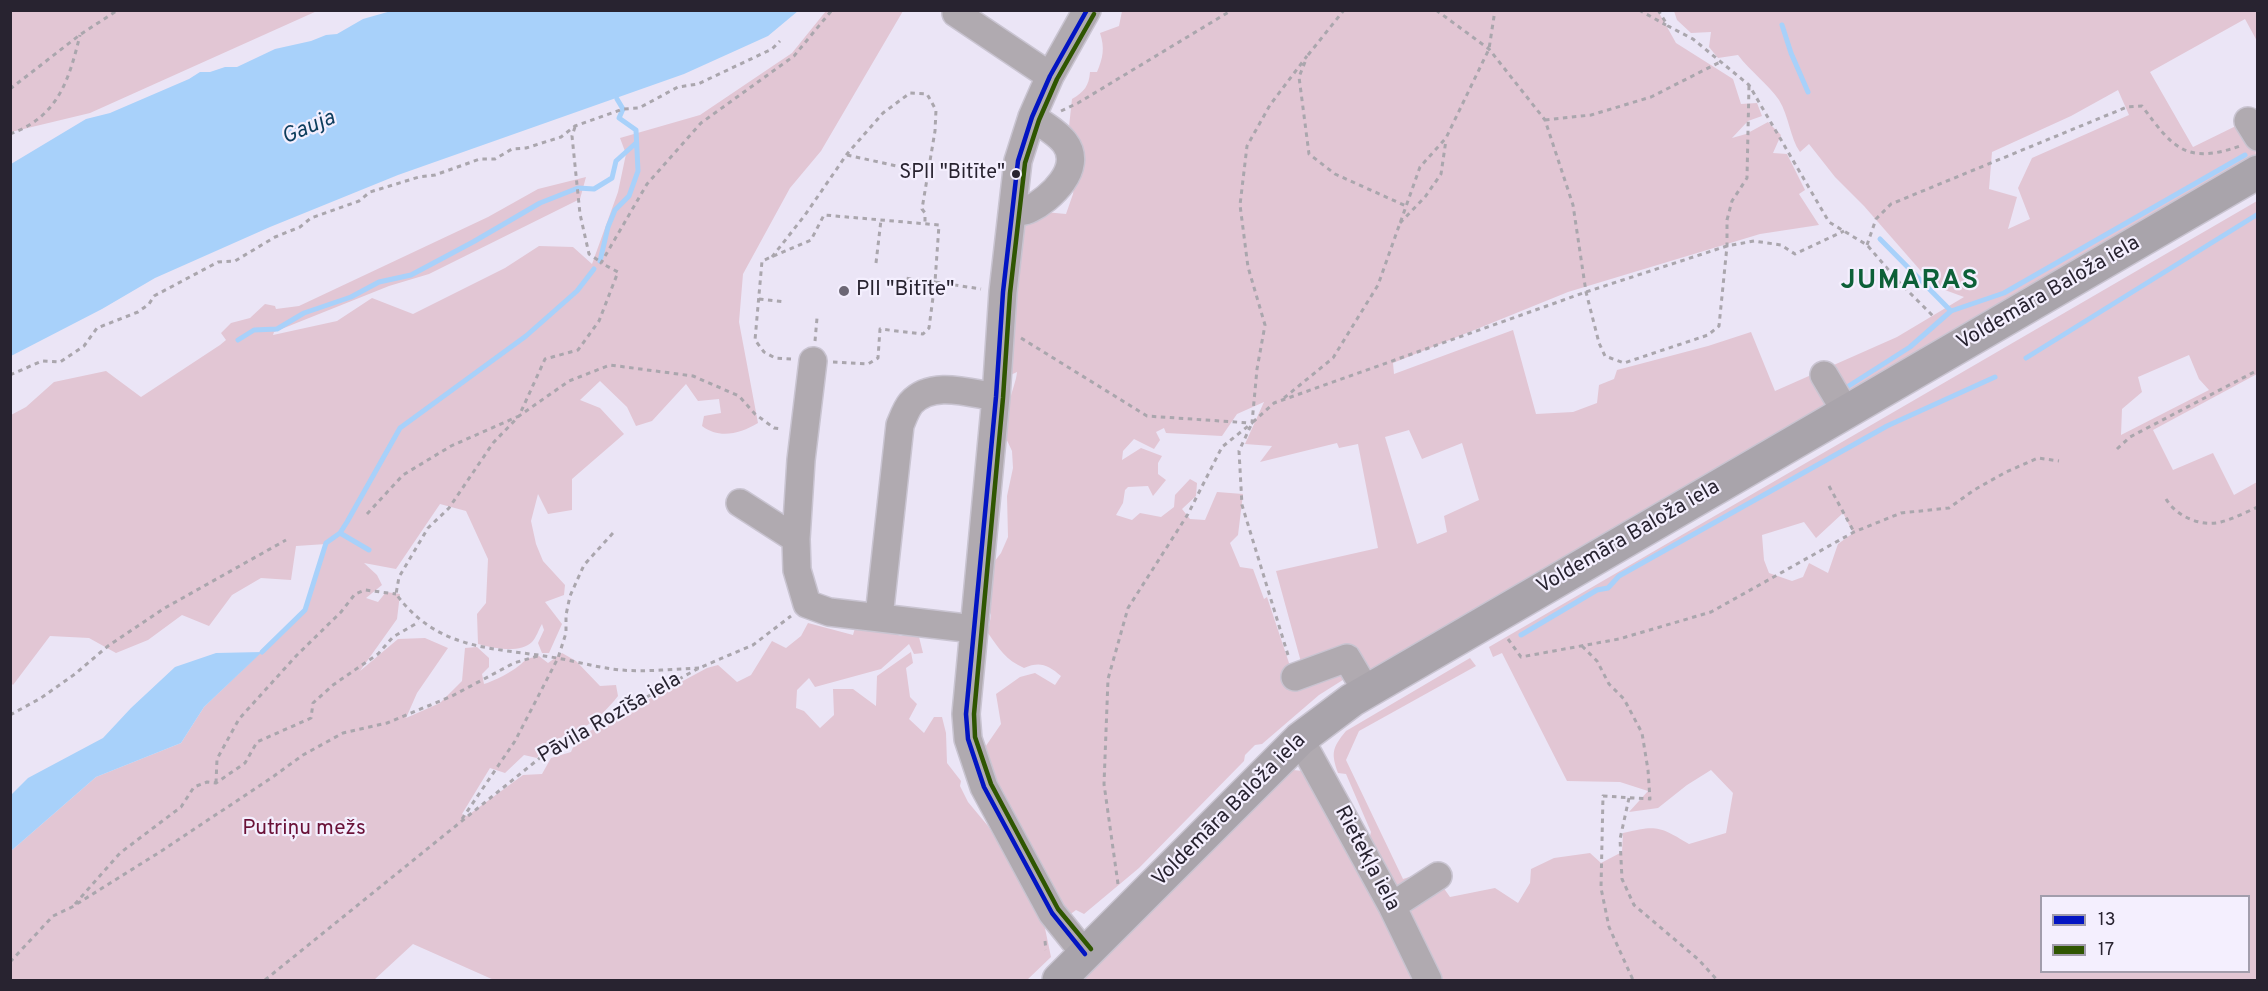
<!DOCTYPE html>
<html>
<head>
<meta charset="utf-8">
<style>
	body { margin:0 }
	#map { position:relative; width:2268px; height:991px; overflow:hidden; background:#ebe5f6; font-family:Overpass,sans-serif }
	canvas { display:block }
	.frame { position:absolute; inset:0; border:12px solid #282330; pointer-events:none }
	.legend { position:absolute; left:2040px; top:895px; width:210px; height:78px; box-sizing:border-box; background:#f4effe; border:2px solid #a29dac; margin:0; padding:8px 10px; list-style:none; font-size:18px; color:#282330 }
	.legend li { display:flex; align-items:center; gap:12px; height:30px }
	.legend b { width:30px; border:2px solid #a29dac }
</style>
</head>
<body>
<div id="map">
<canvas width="2268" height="991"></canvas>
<div class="frame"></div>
<ul class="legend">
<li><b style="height:8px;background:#0315c3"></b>13</li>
<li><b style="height:8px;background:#2f5601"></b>17</li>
</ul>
</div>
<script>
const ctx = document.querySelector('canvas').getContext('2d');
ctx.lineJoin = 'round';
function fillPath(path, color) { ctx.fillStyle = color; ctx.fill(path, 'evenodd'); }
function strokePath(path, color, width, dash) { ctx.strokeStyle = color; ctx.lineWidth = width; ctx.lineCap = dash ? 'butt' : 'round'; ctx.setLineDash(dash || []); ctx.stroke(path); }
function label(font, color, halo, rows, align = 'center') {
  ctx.font = font + ' Overpass,sans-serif'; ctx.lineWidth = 4.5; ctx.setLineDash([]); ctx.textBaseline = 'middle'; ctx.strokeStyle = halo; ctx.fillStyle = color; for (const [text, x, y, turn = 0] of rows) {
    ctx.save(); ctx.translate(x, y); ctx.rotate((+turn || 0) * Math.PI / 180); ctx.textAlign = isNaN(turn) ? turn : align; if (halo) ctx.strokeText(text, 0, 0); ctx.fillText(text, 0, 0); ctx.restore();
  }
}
fillPath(new Path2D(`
	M10,11l1,-1 306,1 -227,102 -79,19z
	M826,11h77l-82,140 -31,37 -47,86 -4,48 19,101c-18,11 -39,16 -56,3l2,-10 17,-3 -2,-14 -21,2 -12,-17 -34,37 -16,5 -9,-19 -27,-26 -20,19 20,8 24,26 -52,45v31l-24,4 -10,-20 -7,27 5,23 7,17 22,24 -1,10 -19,7 17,22 -13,29h-7l-4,-10 6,-13 -2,-6c-3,5 -6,14 -10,18 -12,12 -40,6 -54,2l-1,-30 9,-11 2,-44 -22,-48 -26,-7 -44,65 -32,-6 13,12 5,10 -16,13 12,4 8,-10 14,2 -3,25 -37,52 38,-32 27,-1 23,10 -31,45 -11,25 34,-15 22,-22 3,-33 12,-1 12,11v9l-7,7 2,10c13,-4 34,-15 42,-25l13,-3 9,7 14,-10 14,8 24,25 16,-1 2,11c-19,24 -39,38 -69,45l-12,17 -13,-3 -19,18 -15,-5 -28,46 5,2 56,-41 19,-1 9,-16 20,-6 6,-14 130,-70 11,-3 19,17 14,-7 21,-34 14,7 15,-12 7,-13 45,12 4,-14 44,15 17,-3 5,20 -9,1 -5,-10 -28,25 -66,18 -6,-9 -12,12 -1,18 8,3 16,17 14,-13 -1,-26h20l23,17 1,-30 34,-24 2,11 -7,5 4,29 7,7 -8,15 15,14 10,-16h8l4,16 1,30 14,18 -1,5 8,16 20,24 54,88 9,43 -24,23h-533l-81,-36 -39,36h-363v-129l85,-74 85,-34 23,-36 101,-97 21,-66 -30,2 -5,34 -30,-2 -29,17 -23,31 -27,-11 -34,25 -32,13 -27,-15 -39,-2 -37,49 -2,-2v-268l15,-8 28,-25 52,-11 35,26 79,-52 6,-5 -5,-7 10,-10 19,-5 15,-14 10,2 1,3 23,-3 189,-89 50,-28 48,-12 -6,22 -151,75 -40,12 -115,46 -1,3 64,-14 35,-23 41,16 92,-46 34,-22 34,1 19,17 26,-72 8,-38 -6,-16 80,-23 92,-62z
	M1122,11h536l18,32 57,36 8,25 16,-1 5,13 -14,5 -16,17 14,-4 22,-12 13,13 -8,18 14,1 18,36 -6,4 20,31 -59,9 -192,58 -175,71 1,11 119,-44 23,84 37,-2 24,-9 2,-18 15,-6 3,-9 91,-24 43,-14 24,59 122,-54 67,-40 -30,-11 -70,-80 -29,-29 -26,-33 -9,8c-10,-14 -11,-36 -21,-52 -10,-15 -29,-29 -41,-45l-20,3 -9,-11 2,-15 -20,1 -14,-13 -3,-9h583v30l-12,-22 -95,53 43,75 49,-24 13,22 1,10 -399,235 -29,5 -2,11 -450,268 -75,-12 -25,-91 102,-23 -20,-104 -19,4 -2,-5 -77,19 12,-16 -27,-2 19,-42 -27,12 -15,22 -56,-3 -2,-5 -8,4 4,8 -6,9 -20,-10 -11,12 -1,9 19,-12 21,8 -4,7v11l8,6 -13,16 -5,-10 -20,1 -3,3 -2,13 -7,12 16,5 8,-7 21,4 13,-10 1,-12 15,-16 7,4 -1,13 -14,13 8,10 15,1 12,-28 26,2 -5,41 -8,8 10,24 13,2 11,30 3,-2 28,84 48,-7 3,4 -27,17 -57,49 -7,1 -10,10 -1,6 -105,107 -55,46 -8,-4 -8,6 -14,-19 -73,-144 20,-29 -5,-30 24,-17 15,-4 20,12 6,-9c-13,-11 -21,-15 -37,-8 -18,-8 -25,-19 -36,-35l3,-18 -7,-20 7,-29 10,-13 7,-16 -1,-41 6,-28 -1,-17 -8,-17c4,-12 4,-22 6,-34 2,-10 6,-18 7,-28l-13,6 14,-160 27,-6 21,2 7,-20 2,-17 -7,-41 4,-37c12,-7 17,-13 18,-27h7c6,-14 8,-24 3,-39l19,-7zM2118,90l11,25 -97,43 -14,30 12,31 -22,10 9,-32 -28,-8 3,-37 79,-36zM1409,430l13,29 40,-16 17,57 -35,16 3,16 -30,12 -32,-107z
	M2257,201v173l-104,56 20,40 40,-17 21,42 23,-13v498h-822l-67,-137 3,-11 -25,-58 -8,-1c-7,-20 -6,-25 8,-42l124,-73 6,8 -117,65 -13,29 57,119 28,-9 19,27 45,-9 23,15 12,-20 1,-14 23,-11 36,-5 11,10 21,-11 1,-19c34,-8 36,-7 66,11l37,-11 7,-40 -22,-23 -24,15 -29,23 -29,4 19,-21 -28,-9 -53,-1 -65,-128 -9,4 -4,-10zM2189,355l10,24 10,11 -88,45 1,-26 20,-17 -4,-15zM1843,513l10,20 -15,11 -10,29 -19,-10 -6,14 -11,4 -23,-8 -5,-13 -2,-25 42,-13 12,16zM2042,896h206v76h-206z
	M1283,769l20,2 116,209h-345z`), '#e2c6d4');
fillPath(new Path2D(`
	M391,11h407l-30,25 -84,38 -286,101 -128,52 -115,51 -53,31 -91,47v-192l75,-45 24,-6 79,-34 11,-7h10l15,-5h12l38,-18 36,-8 15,-6 11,-1 26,-15z
	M262,652l-58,55 -23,36 -85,34 -85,74v-56l17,-17 75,-40 28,-30 44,-41 41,-14z`), '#a8d1fa');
strokePath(new Path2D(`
	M1782,25l9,28 17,39
	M1880,239l71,72
	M600,261l8,-34 7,-17 14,-14 9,-25 -2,-41 -17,-12 4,-9 -6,-10
	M238,340l16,-10 23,-1 27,-16 47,-16 28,-15 32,-7 62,-33 67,-39 38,-15 16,1 18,-11 4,-17 20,-18
	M2026,358l232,-144
	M1844,389l66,-42 41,-36 53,-18 241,-138
	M340,533l29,17
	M1521,635l76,-45 11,-2 11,-12 268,-150 108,-49
	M262,652l43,-42 21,-67 14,-10 7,-11 53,-94 126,-92 51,-45 17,-22`), '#a8d1fa', 5);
const minor = new Path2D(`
	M958,10l-2,3 94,63
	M2248,121l10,16
	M1012,213c6,-1 13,-1 18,-4 20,-10 54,-41 35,-66 -7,-10 -23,-19 -33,-26
	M813,361l-12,99 -5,79 1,31 10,34 22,8 145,17
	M1824,375l22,37
	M740,503l56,36
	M879,617l21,-192c3,-7 6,-16 11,-22 21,-23 58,-10 85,-6
	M1295,677l52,-19 20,34
	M1300,739l92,167 36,74
	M1392,906l46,-30
	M1085,954l-33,-41 -68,-126 -16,-48 -2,-25 30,-317 7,-105 15,-131 14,-44 18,-41 37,-66`);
const major = new Path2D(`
	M1059,980l241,-241 52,-39 906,-528`);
strokePath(minor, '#c9c4d1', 30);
strokePath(major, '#c9c4d1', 36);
strokePath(new Path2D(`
	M1436,10l53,39 56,71 28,85 13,87 13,51 6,13 19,7 84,-28 11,-9 8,-80v-26l5,-19 15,-23 2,-93
	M1639,10l27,15
	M1658,10l10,16 25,13 56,46 80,137 38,23 32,37 35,35
	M1308,55l36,-45
	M1305,62l-6,15 10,77 26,20 71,32
	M10,89l71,-55 37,-24
	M1061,111l17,-8 154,-93
	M1545,120l46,-5 60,-18 69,-35
	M575,127l-3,9 8,78 9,40 12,8
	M10,134c48,-17 59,-54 70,-99
	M847,155l81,18
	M1400,223l25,-26 16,-23 5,-34
	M1867,245l9,-26 15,-15 236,-97 15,-1c31,42 44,59 98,40
	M772,257l33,-42 42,-61 36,-41 27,-20 17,1 9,16 -1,21 -13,78 3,4v11
	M876,263l5,-43
	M759,299l26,3
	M1021,338l126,78 103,7
	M815,341l2,-23
	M791,359l-16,-1 -11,-6 -9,-12 7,-79 49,-21 13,-25 115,10 -4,57 46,7
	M833,362l35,2 10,-6 2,-29 43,5 6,-6 6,-46 -31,-4
	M10,375l32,-14 18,1 24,-16 13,-18 41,-16 11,-8 5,-8 64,-34 17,-1 40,-24 25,-10 11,-9 48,-17 11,-9 49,-15 16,-2 45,-16h15l17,-10 14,-1 35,-11 14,-11 48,-17 16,-1 39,-21 20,-3 74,-35 8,-8
	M1284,398l49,-40 45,-73 42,-118 26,-29 43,-89 6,-39
	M2117,449l13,-12 128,-67
	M1829,486l25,46
	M2166,499c11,18 35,28 55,23 12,-3 25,-10 37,-15
	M367,514l36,-39 48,-29 68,-30 26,-57 33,-9 21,-29 19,-49 -17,-9 46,-79 54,-61 93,-67 38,-46
	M1508,639l13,18 98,-18 92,-27 143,-80 47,-19 48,-5 25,-18 32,-18 32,-14 21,3
	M1582,646l15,15 12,23 15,15 18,34 6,37 2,29 -47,-3 -2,92 8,39 24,53
	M1288,655l-46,-150 -3,-54 13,-28 22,-20 312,-111 141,-46 27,-5 27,4 14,9 49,-23
	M699,668c-25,1 -53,4 -78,2 -22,-2 -42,-8 -64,-12 -63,-11 -118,-6 -161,-64l3,-17 29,-49 21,-20 44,-65 26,-27 50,-35 41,-16 83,11 46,20 16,18 19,14 8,1
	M10,715l31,-17 34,-24 33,-28 55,-37 123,-69
	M216,783l1,-24 22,-40 57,-63 45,-44 14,-18 10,-4 31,4
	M1629,798l-9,41 2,40 12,26 65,55 18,20
	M462,819l53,-78 43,-83 8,-25v-18l4,-19 14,-31 29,-32
	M1118,884l-14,-100 4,-105 20,-71 60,-94 34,-67 30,-24 5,-54 8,-44 -17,-58 -8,-62 7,-59 23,-41 37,-49
	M75,904l45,-51 61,-46 13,-20 13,-5 9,1 29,-20 12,-21 54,-24 2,-15 20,-18 45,-31 15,-17 26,-15
	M1045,941l1,9
	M10,962l43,-46 19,-9 91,-57 111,-74 29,-21 40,-22 44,-10 65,-27 62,-33 24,-7
	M265,980l281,-227 153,-85 54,-23 38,-29`), '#aaa6ad', 3, [4.5, 4.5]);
strokePath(minor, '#b0aab0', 27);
strokePath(major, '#a9a4ab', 33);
strokePath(new Path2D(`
	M1085,954l-33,-41 -68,-126 -16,-48 -2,-25 30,-317 7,-105 15,-131 14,-44 18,-41 37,-66`), '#0315c3', 4.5);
strokePath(new Path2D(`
	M1091,949l-33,-40 -67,-125 -16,-47 -1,-23 29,-316 7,-105 15,-130 14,-43 18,-41 37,-65`), '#2f5601', 4.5);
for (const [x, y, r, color] of [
	[1016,174,5,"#282330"],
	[844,291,6,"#6c6775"]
]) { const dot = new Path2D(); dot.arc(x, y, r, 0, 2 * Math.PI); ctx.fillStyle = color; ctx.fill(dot); strokePath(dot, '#f4effe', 2); }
label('20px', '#282330', '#f4effe', [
	["SPII \"Bitīte\"",1005,174]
], 'right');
label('21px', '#282330', '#f4effe', [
	["PII \"Bitīte\"",856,291]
], 'left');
label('21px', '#282330', '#f4effe', [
	["Voldemāra Baloža iela",2049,294,-30],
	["Voldemāra Baloža iela",1629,538,-30],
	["Pāvila Rozīša iela",610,719,-30],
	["Voldemāra Baloža iela",1230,811,-45],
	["Rietekļa iela",1366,859,62]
]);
label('21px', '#6a1238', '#f4effe', [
	["Putriņu mežs",304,830]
]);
label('italic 22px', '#0d3d5d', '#f4effe', [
	["Gauja",309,129,-23]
]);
ctx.letterSpacing = '1.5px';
label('bold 27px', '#0d6038', '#f4effe', [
	["JUMARAS",1910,283]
]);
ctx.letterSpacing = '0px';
</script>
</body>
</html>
